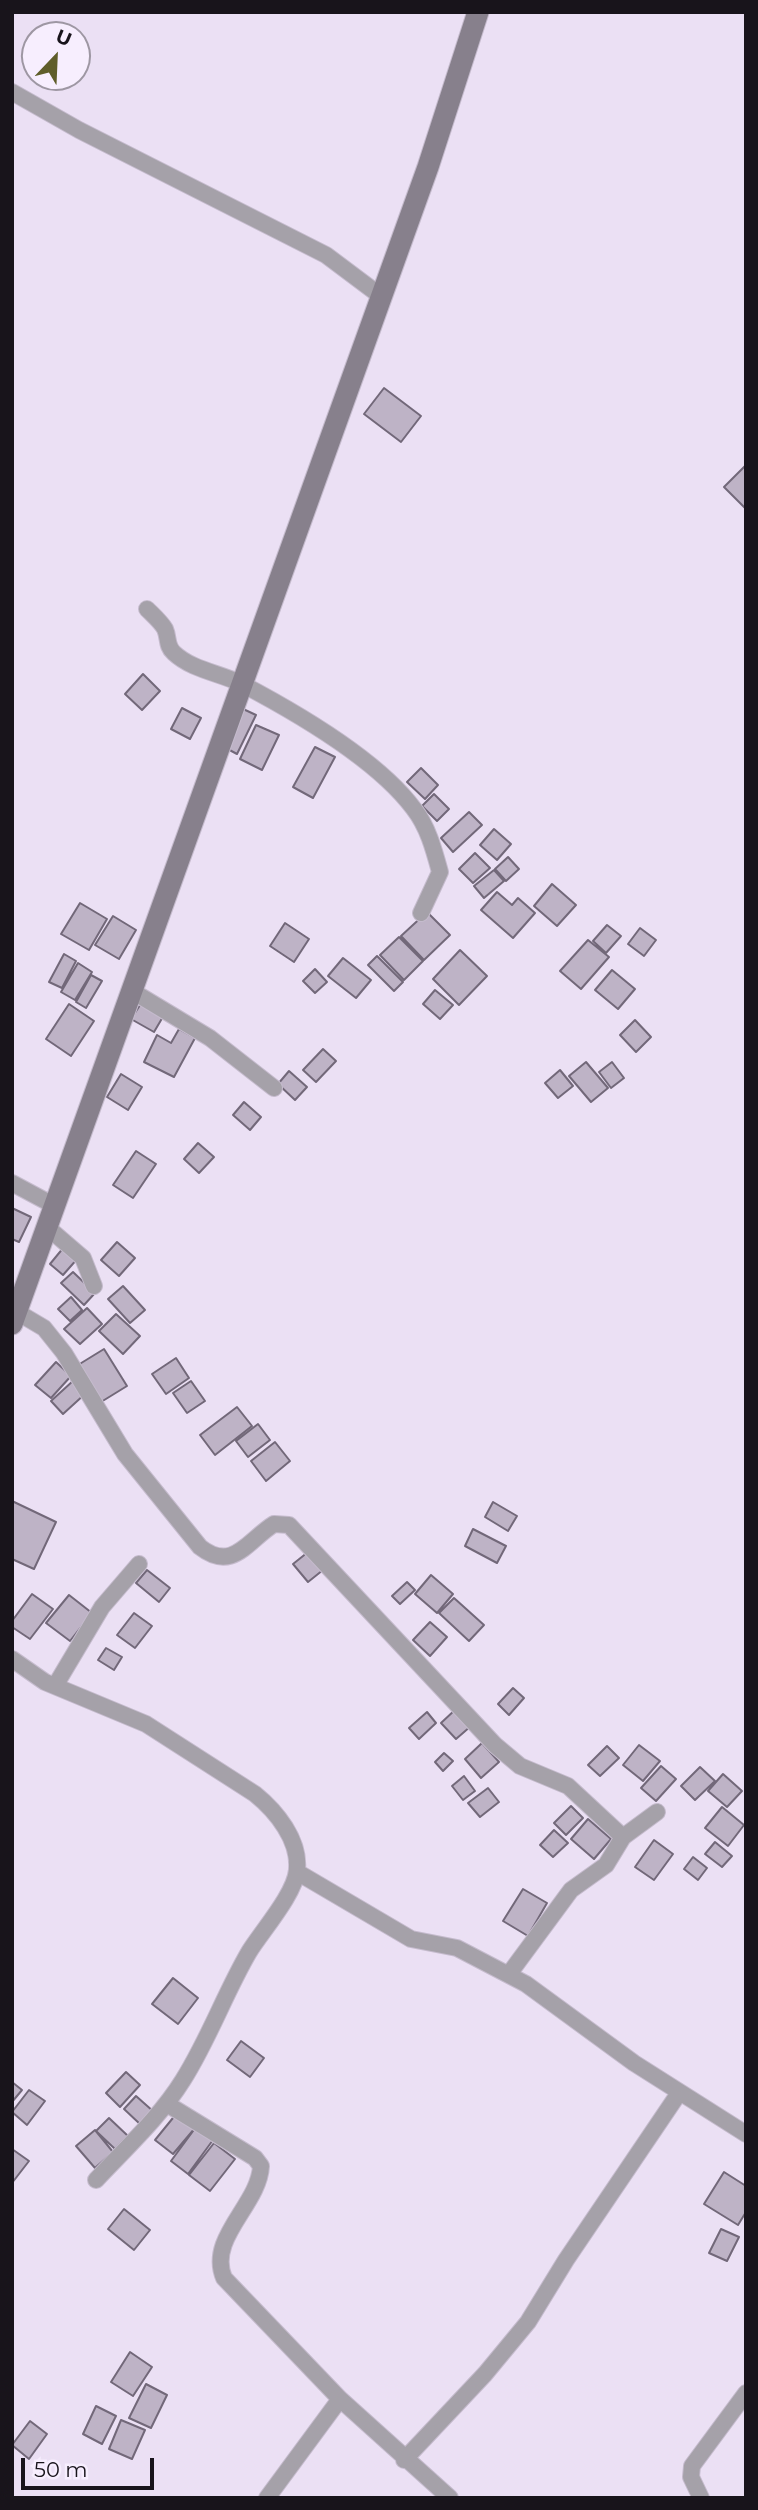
<!DOCTYPE html>
<html>
<head>
<meta charset="utf-8">
<style>
	body { margin:0 }
	#map { position:relative; width:758px; height:2510px; overflow:hidden; background:#ebe0f4; font-family:Montserrat,sans-serif }
	canvas { display:block }
	.frame { position:absolute; inset:0; border:14px solid #18141b; pointer-events:none }
	.north { position:absolute; left:21px; top:21px; width:70px; height:70px; box-sizing:border-box; background:#f7eefe; border:2px solid #9e97a3; border-radius:50%; rotate:23deg; font-size:19px; font-weight:700; line-height:28px; text-align:center; color:#18141b }
	.north::after { content:''; display:block; margin:auto; width:24px; height:32px; background:#5f5d2a; clip-path:polygon(50% 0,100% 100%,50% 72%,0 100%) }
	.scale { position:absolute; left:21px; top:2458px; width:133px; height:32px; box-sizing:border-box; border:4px solid #18141b; border-top:0; padding-left:9px; font-size:21px; line-height:24px; white-space:nowrap; color:#18141b; -webkit-text-stroke:5px #f7eefe; paint-order:stroke }
</style>
</head>
<body>
<div id="map">
<canvas width="758" height="2510"></canvas>
<div class="frame"></div>
<div class="north">U</div>
<div class="scale">50 m</div>
</div>
<script>
const ctx = document.querySelector('canvas').getContext('2d');
ctx.lineJoin = 'round';
function fillPath(path, color) { ctx.fillStyle = color; ctx.fill(path, 'evenodd'); }
function strokePath(path, color, width, dash) { ctx.strokeStyle = color; ctx.lineWidth = width; ctx.lineCap = dash ? 'butt' : 'round'; ctx.setLineDash(dash || []); ctx.stroke(path); }
const building = new Path2D(`
	M384,388l37,28 -20,26 -37,-28z
	M746,465v44l-22,-22z
	M143,674l17,17 -18,19 -17,-16z
	M182,708l19,10 -11,21 -19,-10z
	M241,708l15,7 -19,39 -15,-8z
	M256,725l23,10 -17,35 -22,-11z
	M315,747l20,10 -22,41 -20,-11z
	M421,768l17,17 -13,14 -18,-17z
	M434,794l15,15 -12,12 -15,-15z
	M469,812l13,13 -29,27 -12,-14z
	M494,829l17,15 -14,16 -17,-15z
	M475,853l15,15 -17,15 -14,-14z
	M508,857l11,12 -13,12 -11,-12z
	M494,870l10,11 -20,17 -10,-12z
	M552,884l24,21 -19,21 -23,-20z
	M497,892l15,13 6,-7 17,15 -22,25 -32,-28z
	M80,903l27,16 -18,31 -28,-16z
	M427,912l23,23 -26,25 -23,-24z
	M113,916l23,14 -17,29 -24,-14z
	M285,923l24,16 -15,23 -24,-16z
	M607,925l14,11 -15,17 -13,-12z
	M640,928l16,12 -12,16 -16,-12z
	M399,937l24,24 -19,19 -24,-25z
	M588,940l21,17 -28,32 -21,-18z
	M460,950l27,26 -28,29 -26,-26z
	M64,954l12,7 -14,27 -13,-6z
	M377,956l26,26 -9,9 -26,-26z
	M343,958l28,22 -15,18 -28,-22z
	M78,963l14,9 -17,28 -14,-8z
	M315,969l12,13 -12,11 -12,-12z
	M612,970l23,19 -17,20 -23,-19z
	M91,975l11,6 -16,27 -10,-6z
	M435,990l18,15 -13,14 -17,-15z
	M142,1002l22,13 -10,17 -23,-13z
	M69,1004l25,17 -23,35 -25,-17z
	M635,1020l16,17 -15,15 -16,-17z
	M179,1029l16,9 -21,39 -30,-15 13,-27 14,8z
	M323,1049l13,12 -20,21 -13,-12z
	M586,1062l22,26 -17,14 -22,-26z
	M612,1062l12,16 -13,10 -12,-16z
	M560,1070l13,16 -15,12 -13,-15z
	M289,1071l18,16 -12,13 -17,-16z
	M121,1074l21,13 -14,23 -21,-13z
	M244,1102l17,15 -11,13 -17,-15z
	M198,1143l16,14 -15,16 -15,-14z
	M136,1151l20,13 -23,34 -20,-13z
	M12,1208l19,9 -12,25 -7,-3z
	M117,1242l18,16 -16,18 -18,-16z
	M64,1247l14,11 -15,17 -13,-11z
	M73,1272l22,21 -11,12 -23,-22z
	M123,1286l22,24 -15,13 -22,-24z
	M71,1297l11,13 -12,11 -12,-12z
	M87,1308l15,16 -22,20 -16,-15z
	M116,1314l24,22 -17,18 -24,-23z
	M104,1349l23,37 -26,16 -23,-37z
	M176,1358l13,20 -23,16 -14,-20z
	M56,1362l15,14 -20,22 -16,-13z
	M74,1380l12,13 -23,21 -12,-13z
	M191,1381l14,20 -18,12 -14,-20z
	M237,1407l15,19 -37,29 -15,-20z
	M258,1424l12,16 -22,17 -12,-16z
	M275,1442l15,19 -24,20 -15,-20z
	M12,1501l44,21 -22,47 -22,-10z
	M493,1502l24,14 -9,15 -23,-14z
	M473,1529l33,17 -9,17 -32,-17z
	M308,1552l15,18 -15,12 -15,-18z
	M147,1570l23,18 -11,14 -23,-19z
	M431,1575l22,19 -16,19 -22,-19z
	M407,1582l8,8 -15,14 -8,-8z
	M32,1594l21,15 -23,30 -18,-12v-6z
	M69,1595l23,18 -22,28 -24,-18z
	M454,1598l30,27 -15,16 -30,-28z
	M134,1613l18,13 -17,22 -18,-13z
	M430,1622l17,15 -17,19 -17,-16z
	M106,1648l16,9 -8,13 -16,-10z
	M513,1688l11,10 -15,17 -11,-11z
	M456,1709l15,17 -15,13 -15,-16z
	M427,1712l9,11 -17,16 -10,-11z
	M482,1743l17,19 -18,16 -16,-19z
	M639,1745l21,16 -17,20 -20,-16z
	M607,1746l12,12 -19,18 -12,-11z
	M444,1753l9,8 -10,10 -8,-9z
	M661,1766l15,13 -20,22 -15,-13z
	M700,1767l15,14 -20,19 -14,-14z
	M723,1774l19,17 -15,16 -19,-16z
	M464,1776l11,15 -12,9 -11,-14z
	M488,1788l11,14 -19,15 -12,-14z
	M571,1806l12,12 -17,17 -12,-12z
	M722,1807l22,18 -16,21 -23,-18z
	M588,1819l23,20 -17,20 -23,-20z
	M554,1830l14,13 -15,14 -13,-12z
	M654,1840l19,14 -19,26 -19,-13z
	M715,1842l17,14 -10,11 -17,-13z
	M693,1857l14,11 -9,12 -14,-11z
	M523,1889l24,14 -19,33 -25,-15z
	M173,1978l25,20 -20,26 -26,-20z
	M241,2041l23,17 -14,19 -23,-17z
	M126,2072l14,13 -20,22 -14,-14z
	M12,2082l10,8 -10,12z
	M29,2090l16,11 -18,24 -15,-13z
	M136,2096l18,16 -13,13 -17,-16z
	M177,2113l18,15 -22,26 -18,-14z
	M109,2118l19,18 -13,13 -19,-18z
	M196,2127l17,13 -25,34 -17,-13z
	M95,2130l18,22 -18,16 -19,-22z
	M214,2143l21,16 -25,32 -21,-16z
	M12,2149l17,12 -17,22z
	M724,2172l22,14v26l-8,13 -34,-21z
	M124,2209l26,21 -16,20 -26,-21z
	M721,2229l18,8 -12,24 -18,-8z
	M130,2352l22,15 -19,29 -22,-14z
	M146,2384l21,11 -16,33 -22,-10z
	M96,2406l20,10 -14,28 -19,-10z
	M121,2420l24,10 -13,29 -23,-10z
	M30,2421l17,13 -18,25 -17,-14z`);
fillPath(building, '#beb3c6');
strokePath(building, '#726879', 2);
const minor = new Path2D(`
	M12,92l67,38 247,125 56,42
	M147,609c6,6 14,13 18,20 4,9 1,17 9,24 18,17 46,20 68,31 55,29 135,75 172,125 14,18 20,41 26,63l-19,41
	M132,991l78,47 64,50
	M12,1183l43,23
	M47,1227l36,31 11,28
	M17,1312l27,16 20,25 61,101 75,93c33,26 48,-7 74,-23l15,1 206,220 25,21 48,20 55,51 -17,28 -35,25 -62,84
	M12,1659l33,23 101,42 109,70c21,17 45,46 42,76 -2,24 -35,61 -48,82 -24,41 -40,87 -66,128 -23,37 -57,68 -87,100
	M55,1686l47,-79 37,-43
	M623,1837l34,-25
	M297,1872l114,67 46,9 69,36 108,79 112,71
	M167,2104l88,54 6,8c-2,39 -54,72 -37,112l116,121 -73,99
	M340,2399l110,99
	M404,2460l81,-86 43,-52 38,-62 113,-167
	M701,2498l-10,-21 1,-11 54,-73`);
const secondary = new Path2D(`
	M12,1324l416,-1157 50,-155`);
strokePath(minor, '#c5bbcd', 18);
strokePath(secondary, '#c5bbcd', 23);
strokePath(minor, '#a5a1a9', 16);
strokePath(secondary, '#87808c', 21);
</script>
</body>
</html>
